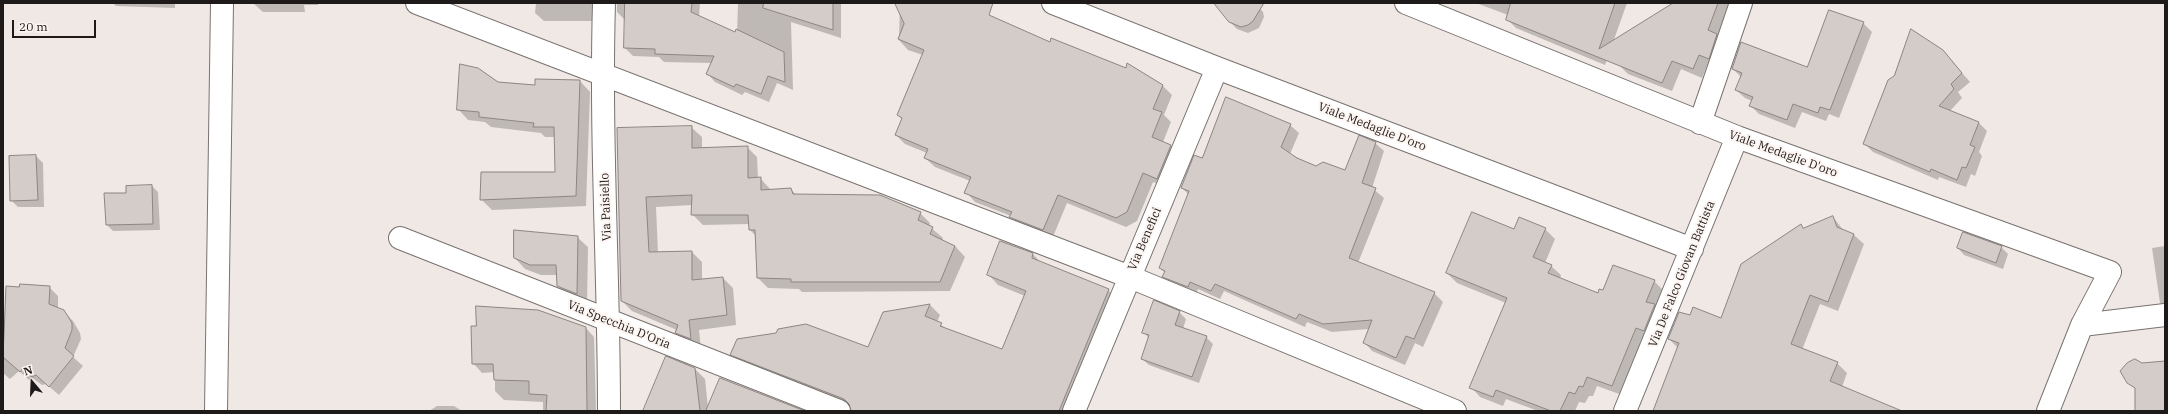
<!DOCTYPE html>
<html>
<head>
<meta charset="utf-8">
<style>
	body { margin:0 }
	#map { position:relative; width:2168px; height:414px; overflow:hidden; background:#efe8e4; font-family:"IBM Plex Serif",serif }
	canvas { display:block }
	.frame { position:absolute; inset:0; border:4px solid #1d1a19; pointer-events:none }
	.north { position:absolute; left:12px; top:362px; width:40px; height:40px; -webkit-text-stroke:3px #fdf5f1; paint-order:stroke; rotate:341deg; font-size:11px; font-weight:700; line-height:16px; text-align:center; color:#1d1a19 }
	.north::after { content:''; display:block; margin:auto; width:14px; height:18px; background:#1d1a19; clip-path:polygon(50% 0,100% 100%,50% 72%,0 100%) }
	.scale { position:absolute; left:12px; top:20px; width:84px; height:18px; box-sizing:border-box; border:2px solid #1d1a19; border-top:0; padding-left:5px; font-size:12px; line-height:14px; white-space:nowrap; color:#1d1a19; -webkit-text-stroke:3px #fdf5f1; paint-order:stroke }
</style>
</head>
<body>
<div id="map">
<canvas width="2168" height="414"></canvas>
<div class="frame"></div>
<div class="north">N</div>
<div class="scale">20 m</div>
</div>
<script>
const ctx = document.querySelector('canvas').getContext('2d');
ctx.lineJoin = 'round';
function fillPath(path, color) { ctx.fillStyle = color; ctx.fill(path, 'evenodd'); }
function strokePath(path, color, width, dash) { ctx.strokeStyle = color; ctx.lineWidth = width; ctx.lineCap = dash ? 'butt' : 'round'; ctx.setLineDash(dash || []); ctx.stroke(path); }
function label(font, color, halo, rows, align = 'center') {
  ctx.font = font + ' "IBM Plex Serif",serif'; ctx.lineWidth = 4; ctx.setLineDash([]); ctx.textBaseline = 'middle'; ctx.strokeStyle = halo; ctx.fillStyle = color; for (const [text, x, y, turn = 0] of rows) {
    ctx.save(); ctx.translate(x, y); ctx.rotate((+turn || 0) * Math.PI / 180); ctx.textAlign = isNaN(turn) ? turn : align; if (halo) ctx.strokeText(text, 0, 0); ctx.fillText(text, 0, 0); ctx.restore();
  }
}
fillPath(new Path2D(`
	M113,3h62v5l-59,-2z
	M253,3h65v2h-14l1,7h-42z
	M536,3h67l-4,18h-55l-9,-8z
	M617,3h83l-1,14 38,17 1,-31h103v35l-50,-16 2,68 -16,-7 -8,19 -24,-10 -3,3 -27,-13 -8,-9 4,-10 -47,-1 -5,-5 -26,-1 -8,-8v-28l-8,-8z
	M900,3h60l90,40 112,42 10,10 -8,20 7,7 -8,20 8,4 9,9 -13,32 -14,-5 -16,39 -11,6 -59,-24 -15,36 -32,-13 -9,-10 -36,-14 -9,-10 4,-11 -35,-14 -10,-9 2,-5 -22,-9 -9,-9 7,-15 -5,-5 25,-60 -15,-5 -9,-10z
	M1227,3h28l8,9 1,5 -5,11 -11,5 -11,-4 -7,-7z
	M1476,3h151l-22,62 -89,-37 -9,-9 1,-4z
	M1675,3h52l4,4 -13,60 -10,-4 -6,15 -21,-9 -9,22 -44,-17 -9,-9z
	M1863,23l9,9 -33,86 -10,-4 -3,7 -24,-9 -7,16 -36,-14 -9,-9 2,-4 -7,-3 -9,-8 5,-13 -8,-8h74z
	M1943,51l27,31 -12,10 4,6 -12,13 29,12 8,8 -8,21 3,4 -7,20 -4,-2 -5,13 -27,-10 -1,3 -65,-28 -9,-9z
	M580,81l10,11 -4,114 -94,4 -11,-11 75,-26 -1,-36h-10l-4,-4 -50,-6 -6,-5 -17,-2 -10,-11 40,-27 38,4z
	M1290,125l9,8 -9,21 26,13 30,5 29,-29 9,8 -12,37 12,10 -26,65 76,30 9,9 -20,45 -8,-4 -10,22 -33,-14 -8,-9 5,-13 -37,3 -25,-10 -2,5 -81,-36 -4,8 -22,-10 -2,6 -24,-10 -8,-8 1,-4 -5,-5 29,-73 -7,-7 20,-29z
	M691,127l11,10v11l45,-1 10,10 1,21h2l11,12 20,-1 5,6 124,18 10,10 -1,3 14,12 -1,2 13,6 10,11 -15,34 -148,1 -3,-3 -31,-1 -10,-10 -2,-42 -6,-6v-6l-47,1 -11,-11 1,-9 -37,2 2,46 34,-1 10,10v18l21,-2 10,10 3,37 -37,5 2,19 -15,-6 -10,-10 1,-3 -45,-19 -10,-10 -4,-172z
	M36,156l7,7 1,44h-26l-7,-7z
	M152,186l6,6 2,38 -47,1 -6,-6 20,-31z
	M1833,217l11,14 10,4 10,9 -26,67 -18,-7 -18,46 35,13 10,10 -5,14 47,24h-235l24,-63 -9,-9 21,-23 31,3 80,-94 3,4z
	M1545,229l10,10 -10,24 6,3 10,9 -1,4 38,15 56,-13 10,10 -42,104 -25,-9 -4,10h-4l-4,7 -6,-1 -4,9h-37l-32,-12 -3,7 -23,-9 -9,-10 35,-84 -49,-20 -10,-10 67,-42z
	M577,237l11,10 -1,57 -19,-7 -10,-11v-11h-17l-16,-6 -10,-11z
	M1001,242l32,12 8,9 67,27 11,10 -45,111h-222l-111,-46 -10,-11 138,-6 15,-35 46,-8 10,10 -3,7 11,8 55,21 22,-55 -27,-11 -10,-11z
	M2165,246v61l-5,-4 -8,-55z
	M2001,247l7,7 -5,15 -39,-14 -6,-7z
	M49,287l9,9v13l5,2 10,10 7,12 1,6 -8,18 10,9 -24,29 -13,-11 -4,1 -11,-8 -2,3 -10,-9 -9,8 -7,-6v-43l17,-42z
	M1179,312l7,7 -3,10 23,8 7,7 -14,39 -50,-18 -7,-6 7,-21 -5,-5z
	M585,327l9,10 2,74h-53v-9l-39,-2 -9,-9v-19l-13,1 -9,-10z
	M694,368l11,11 3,29 94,3h-158z
	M437,406h17l8,5h-33z`), '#0003');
const building = new Path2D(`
	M625,3h67l-1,9 44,20 1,-3 48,23 1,30 -17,-6 -7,18 -25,-10 -2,3 -28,-13 8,-18 -59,-2v-5l-31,-1z
	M764,3h69v27l-70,-22z
	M895,3h98l-4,12 61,27 1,-4 75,30 1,-5 36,22 -10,24 9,3 -10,25 19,8 -14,34 -14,-6 -16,39 -11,6 -58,-23 -15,35 -34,-13 3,-5 -48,-19 7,-16 -47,-19 4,-9 -33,-14 7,-17 -5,-3 27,-65 -26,-11 6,-15z
	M1214,3h50l-11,18 -5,4 -7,2 -12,-5z
	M1511,3h104l-16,46 74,-46h45l-10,27 9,4 -8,25 -10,-4 -6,14 -21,-8 -10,22 -156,-63z
	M1829,10l35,12 -34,88 -10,-3 -2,6 -25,-9 -6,16 -38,-14 4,-9 -18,-7 7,-17 -10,-4 9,-27 66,25z
	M1911,29l32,21 19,23 -11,11 3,5 -15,17 40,16 -9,23 5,2 -9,21 -4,-1 -5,13 -26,-11 -1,3 -67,-28 25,-64 6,-4z
	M460,64l18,4 20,14 37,3v-6l45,1 -4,116 -96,4 1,-28h74l-1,-45h-21l1,-4 -55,-6v-5l-22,-2z
	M1226,97l65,27 -10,23 16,11 19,8 7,-4 22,8 14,-35 17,7 -14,41 14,5 -27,70 86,34 -21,47 -8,-3 -10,22 -33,-15 9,-23 -49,4 -24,-10 -3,5 -81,-35 -4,7 -21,-9 -2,5 -26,-10 3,-6 -6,-3 30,-77 -8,-3 13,-33 8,3z
	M692,126v22l56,-2v32l13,-1v13l30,-2 2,6 87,1 41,17 -3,8 15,7 -3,7 25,12 -15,36h-149v-3l-34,-1 -2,-48h-6l-1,-15h-57l1,-20 -46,2 3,55 43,-1v29l31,-3 4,38 -38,5 2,19 -16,-6 3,-8 -57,-24 -4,-173z
	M36,155l2,45 -28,1 -1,-45z
	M152,185l1,39 -47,1 -2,-32h22v-7z
	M1472,212l42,17 5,-12 27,11 -13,29 19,8 -4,8 50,20 1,-4 4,1 10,-25 42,15 -9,22 9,2 -11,27 -8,-3 -24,58 -25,-9 -4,10 -4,-1 -4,8 -6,-2 -9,19h-9l-55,-21 -3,7 -24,-9 38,-90 -61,-25z
	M1833,216l4,11 17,7 -26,68 -18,-7 -19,49 47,18 -8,19 72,30h-249l26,-68 -11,-4 11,-27 11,3 3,-8 28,11 20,-54 60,-40 2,4z
	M514,230l64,6 -1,58 -20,-8 -1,-21h-26l-16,-7z
	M1963,232l39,14 -6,17 -39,-15z
	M1000,241l33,12 -1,5 77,31 -50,122h-208l-2,-7 -5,-5 -114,-44 7,-16 39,-6 2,-4 28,-5 62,23 15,-35 47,-8 -5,12 17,7 -2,3 62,23 24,-58 -39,-16z
	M20,284l30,2 -1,18 15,6 8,13v7l-7,18 9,8 -25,31 -13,-12 -4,2 -10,-8 -2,3 -17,-15 3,-71 13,1z
	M1154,300l26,11 -5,14 32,11 -15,41 -51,-18 8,-24 -7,-2z
	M476,306l62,4 48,17 1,84h-41l1,-16 -18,-1v-13l-35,-1 -1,-16h-21l-1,-38h5z
	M666,356l29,12 5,43h-57z
	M2135,359l7,4 23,-2v50h-30v-23l-8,-5 -7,-12 7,-8z
	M720,378l85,33h-99z`);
fillPath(building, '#d3ccc8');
strokePath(building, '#8c8582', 1);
const minor = new Path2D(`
	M417,3l713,274 325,134
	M604,3c-4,136 5,272 5,408
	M1053,3l164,65 475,181
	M1406,3l331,134 373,135 -28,53
	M1700,123l41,-120
	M400,238l439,173
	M216,411l6,-408
	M1074,411l143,-343
	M1625,411l112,-274
	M2048,411l34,-86 83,-10`);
strokePath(minor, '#79726f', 24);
strokePath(minor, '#fff', 22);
label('12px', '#1d1a19', '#fdf5f1', [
	["Viale Medaglie D'oro",1372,127,21],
	["Viale Medaglie D'oro",1783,154,20],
	["Via Paisiello",606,207,-92],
	["Via Benefici",1145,239,-67],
	["Via De Falco Giovan Battista",1682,274,-68],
	["Via Specchia D'Oria",619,325,22]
]);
</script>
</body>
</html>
